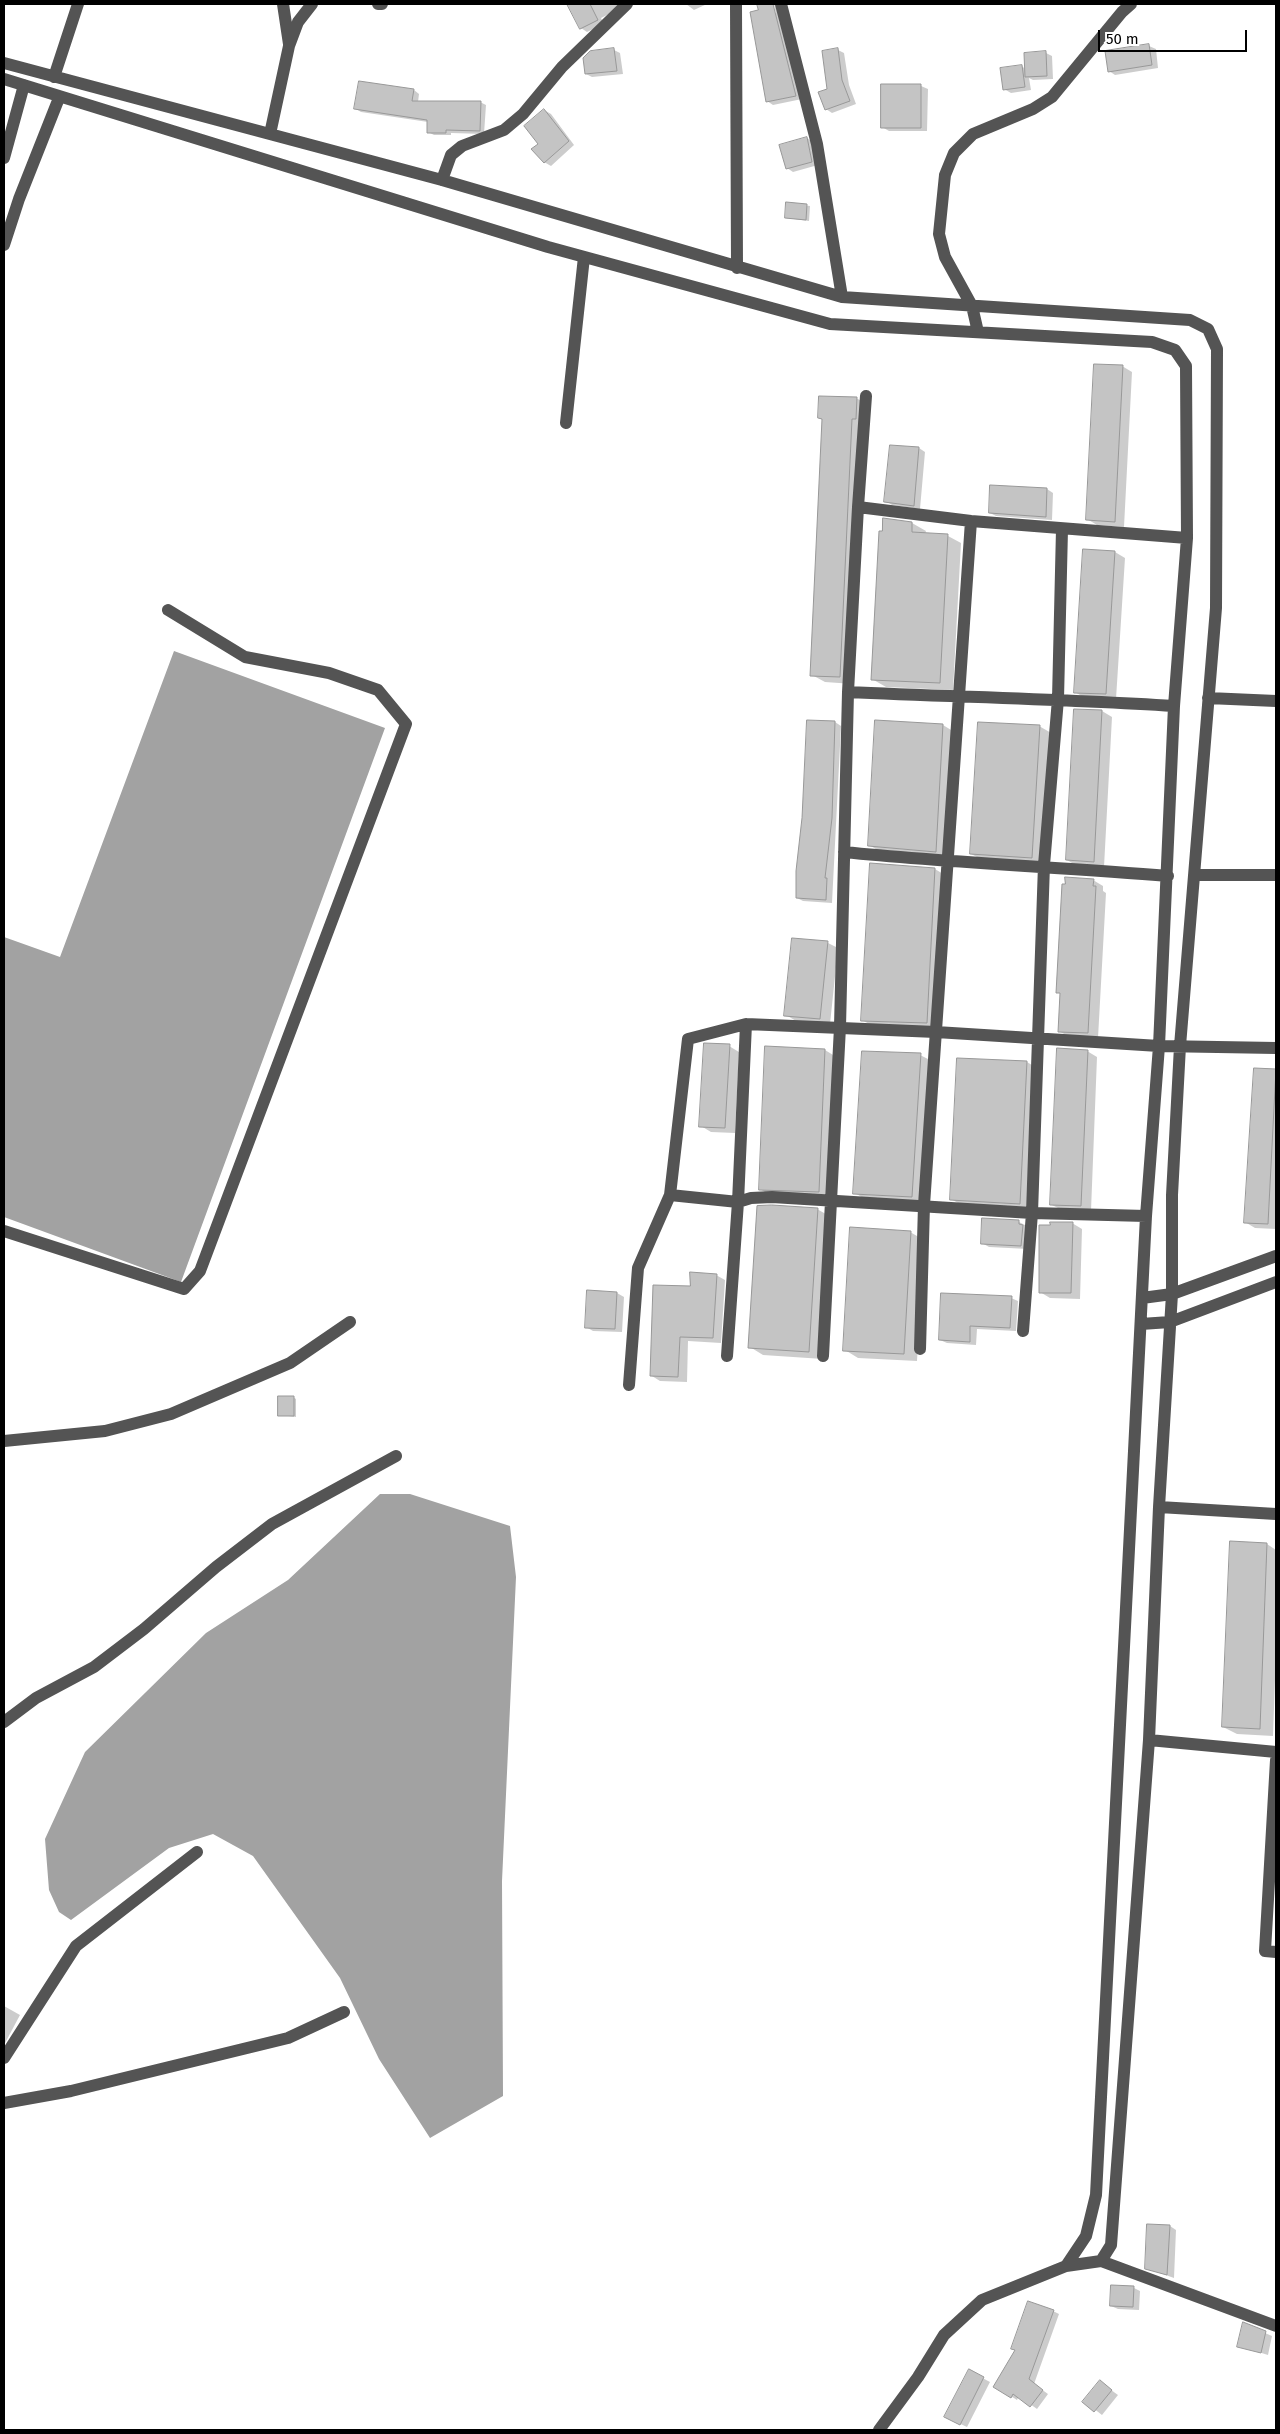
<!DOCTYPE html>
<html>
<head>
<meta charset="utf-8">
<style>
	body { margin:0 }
	#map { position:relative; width:1280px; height:2434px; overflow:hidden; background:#fff; font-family:"Fira Sans",sans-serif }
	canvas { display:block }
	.frame { position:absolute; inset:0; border:5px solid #000; pointer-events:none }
	.scale { position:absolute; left:1098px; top:30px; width:149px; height:22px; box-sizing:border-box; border:2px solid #000; border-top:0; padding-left:6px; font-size:15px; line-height:18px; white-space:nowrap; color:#000; -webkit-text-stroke:4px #fff; paint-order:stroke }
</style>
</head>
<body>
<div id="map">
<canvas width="1280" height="2434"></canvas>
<div class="frame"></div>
<div class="scale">50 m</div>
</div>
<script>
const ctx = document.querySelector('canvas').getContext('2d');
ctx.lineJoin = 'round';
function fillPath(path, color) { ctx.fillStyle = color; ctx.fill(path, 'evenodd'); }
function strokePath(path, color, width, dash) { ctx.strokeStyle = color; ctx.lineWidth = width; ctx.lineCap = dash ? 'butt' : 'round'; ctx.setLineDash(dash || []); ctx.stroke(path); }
fillPath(new Path2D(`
	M174,651l211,77 -204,554 -177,-65v-280l56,20z
	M380,1494h30l100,32 6,51 -14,304 1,215 -73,42 -51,-79 -39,-81 -87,-122 -40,-22 -44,14 -98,72 -12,-8 -10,-22 -4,-51 40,-87 121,-119 82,-53z`), '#a2a2a2');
fillPath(new Path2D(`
	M568,4h51l2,4 -20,10 3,6 -17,8 -6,-4z
	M686,4h21l-13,6z
	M758,4h13l2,10h3l-2,-10h4l24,95 -29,6 -6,-4z
	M1149,46l7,3 2,19 -43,7 -6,-4z
	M614,50l6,3 3,21 -31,3 -6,-3z
	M838,50l6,3 5,32 7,19 -24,9 -6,-4z
	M1046,53l6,3 1,23 -20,1 -4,-2 2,12 -20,3 -7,-4 17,-23 5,3z
	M882,86h39l7,3 -1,42h-38l-7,-4z
	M414,90l5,4 -1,8h62l6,3 -2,29 -33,-1v2h-17l-6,-3v-10l-67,-10 -5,-3z
	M544,110l7,4 23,31 -23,21 -7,-4z
	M807,138l6,4 5,23 -25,7 -6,-4z
	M787,203l23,3 -1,15 -23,-3z
	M1122,366l10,6 -8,155 -27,-2 -10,-6z
	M856,398l13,7 -16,279 -28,-2 -13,-7 11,-255 -4,-2z
	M919,448l6,4 -5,57 -28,-4 -6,-4z
	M1047,489l6,4 -1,27 -56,-4 -6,-3z
	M884,520l28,3 14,8 -1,3 23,2 13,7 -8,147 -67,-3 -14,-8z
	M1115,552l10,6 -9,141 -31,-1 -10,-6z
	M1102,711l10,6 -8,150 -27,-1 -10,-6z
	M835,722l6,4 -9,177 -29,-2 -6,-3z
	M943,725l13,8 -6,126 -67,-6 -14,-8z
	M1039,726l14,8 -8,131 -60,-4 -14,-7z
	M935,869l13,8 -8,154 -64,-3 -14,-8z
	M1093,880l10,6v5l3,2 -8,145 -29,-1 -10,-6 2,-37 -3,-2z
	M828,943l10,5 -8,76 -34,-3 -10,-6z
	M729,1046l10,6 -4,81 -24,-1 -10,-6z
	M825,1050l13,8 -6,141 -59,-2 -13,-8z
	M1087,1051l10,6 -6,154 -29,-1 -10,-5z
	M920,1055l14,7 -9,142 -57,-3 -13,-8z
	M1027,1062l13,8 -7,141 -68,-4 -14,-8z
	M1255,1069l21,1v159l-21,-1 -10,-6z
	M817,1209l14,8 -8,142 -60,-4 -13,-8z
	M1019,1222l6,3 3,24 -39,-2 -7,-4z
	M1072,1223l10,6 -2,70 -30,-1 -10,-6z
	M910,1232l14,8 -7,121 -59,-3 -13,-8z
	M716,1275l9,5 -4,63 -33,-2 -1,41 -27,-1 -8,-5 39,-88z
	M588,1291l29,2 7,4 -2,35 -29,-1 -7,-4z
	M1011,1298l7,3 -2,30 -39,-2 -1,16 -29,-2 -7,-3z
	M293,1397l3,2v18l-16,-2z
	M1267,1544l9,6v102l-3,84 -36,-2 -14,-7z
	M4,2006l16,9 -16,30z
	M1170,2226l6,4 -2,48 -28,-10z
	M1134,2288l6,3 -1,19 -21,-1 -7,-3z
	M1053,2311l6,3 -25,70 14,10 -11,15 -18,-13 -2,4 -22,-14z
	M1244,2324l28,12 -4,19 -29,-9z
	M969,2371l21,11 -23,45 -15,-7z
	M1100,2382l18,13 -16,20 -18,-14z`), '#0003');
const building = new Path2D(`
	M567,4h23l8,16 -18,9z
	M757,4h16l23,92 -30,6 -16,-90 8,-2z
	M1149,44l3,21 -44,7 -3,-21z
	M614,48l3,23 -32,3 -2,-16 7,-7z
	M838,48l4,32 8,21 -25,9 -7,-18 9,-3 -5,-38z
	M1046,51l1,25 -22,1 -1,-24z
	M1022,65l3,22 -22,3 -3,-22z
	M359,81l55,8 -2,12h69l-1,30 -34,-1v3h-19v-13l-73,-11z
	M881,84h40v44h-40z
	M544,109l25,32 -25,22 -13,-14 7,-5 -14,-18z
	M807,137l5,25 -26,7 -7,-24z
	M786,202l21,2 -1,16 -21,-2z
	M1094,364l29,1 -8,157 -29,-2z
	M819,396l38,1 -1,22h-4l-12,258 -30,-1 12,-257 -4,-1z
	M890,445l29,2 -5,59 -30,-4z
	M990,485l57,3 -1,29 -57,-4z
	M883,518l29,4v10l36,2 -8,149 -69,-3 8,-149h3z
	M1083,549l32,2 -9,143 -32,-1z
	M1074,709l28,1 -8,152 -28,-2z
	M807,720l28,1 -3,97 -7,60h2l-1,22 -30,-2v-27l6,-53z
	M875,720l68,4 -7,128 -68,-6z
	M978,722l62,3 -8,133 -62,-4z
	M870,863l65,5 -8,155 -66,-2z
	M1065,877l29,2 -1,7h3l-8,147 -30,-1 2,-39h-4l6,-109h3z
	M792,938l36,3 -8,78 -36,-3z
	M704,1043l26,1 -5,84 -26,-1z
	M765,1046l60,3 -6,143 -60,-2z
	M1057,1048l31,2 -7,156 -31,-1z
	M862,1051l59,2 -9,144 -59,-3z
	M957,1058l70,3 -7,143 -70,-4z
	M1254,1068l22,1 -8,155 -24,-1z
	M772,1205l46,3 -9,144 -61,-4 9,-142z
	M982,1218l37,2v4l4,1 -2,21 -40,-2z
	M1050,1222h23l-2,71h-32v-68h11z
	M850,1227l61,4 -7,123 -61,-3z
	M690,1272l27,2 -4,64 -33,-1 -2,40 -28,-1 3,-91 37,1z
	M587,1290l30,2 -2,37 -30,-1z
	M941,1293l71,3 -2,32 -40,-2v16l-31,-2z
	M278,1396h16v20h-16z
	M1230,1541l37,2 -7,186 -38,-2z
	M1147,2224l23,1 -3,50 -22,-6z
	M1111,2285l23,1 -1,21 -23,-1z
	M1028,2301l26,9 -25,69 14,11 -13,17 -17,-13 -2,4 -18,-11 22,-37 -4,-1z
	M1243,2322l23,9 -5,22 -24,-6z
	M969,2369l15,8 -24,48 -16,-8z
	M1100,2380l12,10 -18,22 -12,-10z`);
fillPath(building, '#c4c4c4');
strokePath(building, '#989898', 1);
strokePath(new Path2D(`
	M283,4l6,40
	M378,4h4
	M736,4l1,264
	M781,4l36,140 25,153
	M4,63l438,117 400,117 348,23 18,9 9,20 -1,259 -36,438 -8,149v99l-13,213 -10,233 -38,505 -10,16 -35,5 -84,34 -38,35 -26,42 -39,53
	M54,77l24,-73
	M4,79l544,168 282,77 322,18 23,8 11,16 1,172 -13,168 -15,340 -13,170 -50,979 -10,41 -20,30
	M270,134l19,-88 9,-24 14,-18
	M4,158l20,-73
	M442,180l9,-25 11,-9 42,-16 19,-16 39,-47 65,-63
	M4,245l15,-46 40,-101
	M978,332l-6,-26 -27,-49 -6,-23 6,-59 9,-22 19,-19 60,-25 19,-12 70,-85 9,-8
	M566,423l18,-166
	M858,507l113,14 216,17
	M848,692c109,5 217,7 326,14
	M1208,698l68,3
	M844,852c108,11 216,15 324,24
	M1194,875h82
	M670,1195l68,7 13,-4 21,-1 260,16 114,3
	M4,1231l180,58 16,-18 206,-547 -28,-34 -49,-17 -84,-16 -77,-47
	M1142,1298l30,-4 104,-38
	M1141,1324l29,-2 106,-40
	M1023,1331l9,-118 12,-348 14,-166 4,-170
	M920,1349l4,-144 47,-684
	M727,1356l11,-154 8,-178
	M823,1356l17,-329 8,-335 10,-185 8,-111
	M629,1385l9,-117 32,-73 18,-156 58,-15 190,8 223,14 117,2
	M4,1441l101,-10 66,-17 119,-51 60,-41
	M1159,1507l117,7
	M4,1722l32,-24 58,-31 50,-38 72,-62 56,-43 124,-68
	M1149,1740l127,12
	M1276,1760l-11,191 11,1
	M4,2058l72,-112 121,-94
	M4,2103l67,-12 217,-53 56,-26
	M1101,2261l175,65`), '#545454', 12);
</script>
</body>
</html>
